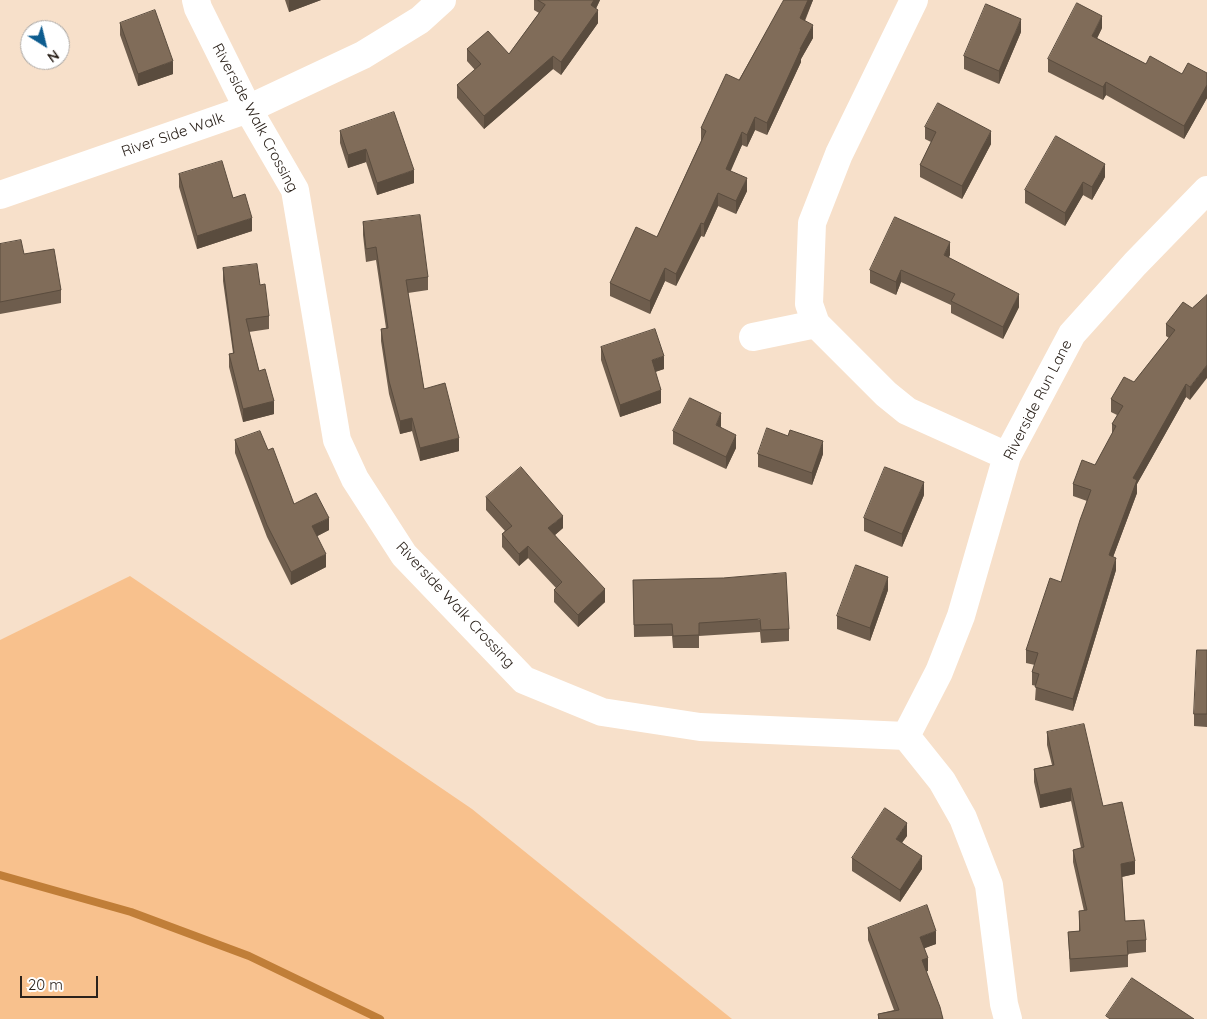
<!DOCTYPE html>
<html>
<head>
<meta charset="utf-8">
<style>
	body { margin:0 }
	#map { position:relative; width:1207px; height:1019px; overflow:hidden; background:#f7e0ca; font-family:Quicksand,sans-serif }
	canvas { display:block }
	.north { position:absolute; left:20px; top:20px; width:50px; height:50px; box-sizing:border-box; background:#fff; border:1px solid #aaa7a4; border-radius:50%; rotate:144deg; font-size:14px; font-weight:700; line-height:20px; text-align:center; color:#2b221b }
	.north::after { content:''; display:block; margin:auto; width:18px; height:22px; background:#0d5c8f; clip-path:polygon(50% 0,100% 100%,50% 72%,0 100%) }
	.scale { position:absolute; left:20px; top:976px; width:78px; height:22px; box-sizing:border-box; border:2px solid #2b221b; border-top:0; padding-left:6px; font-size:15px; line-height:18px; white-space:nowrap; color:#2b221b; -webkit-text-stroke:4px #fff; paint-order:stroke }
</style>
</head>
<body>
<div id="map">
<canvas width="1207" height="1019"></canvas>
<div class="north">N</div>
<div class="scale">20 m</div>
</div>
<script>
const ctx = document.querySelector('canvas').getContext('2d');
ctx.lineJoin = 'round';
function fillPath(path, color) { ctx.fillStyle = color; ctx.fill(path, 'evenodd'); }
function strokePath(path, color, width, dash) { ctx.strokeStyle = color; ctx.lineWidth = width; ctx.lineCap = dash ? 'butt' : 'round'; ctx.setLineDash(dash || []); ctx.stroke(path); }
function label(font, color, halo, rows, align = 'center') {
  ctx.font = font + ' Quicksand,sans-serif'; ctx.lineWidth = 4; ctx.setLineDash([]); ctx.textBaseline = 'middle'; ctx.strokeStyle = halo; ctx.fillStyle = color; for (const [text, x, y, turn = 0] of rows) {
    ctx.save(); ctx.translate(x, y); ctx.rotate((+turn || 0) * Math.PI / 180); ctx.textAlign = isNaN(turn) ? turn : align; if (halo) ctx.strokeText(text, 0, 0); ctx.fillText(text, 0, 0); ctx.restore();
  }
}
fillPath(new Path2D(`
	M130,576l342,233 260,210h-732v-379z`), '#f8c18d');
strokePath(new Path2D(`
	M0,875l131,37 118,44 131,63`), '#c07e38', 8);
strokePath(new Path2D(`
	M196,0l2,8 50,101 47,81 42,250 18,39 49,76 120,125 78,32 98,15 206,9
	M914,0l-75,154 -27,69 -3,81 7,20 70,70 21,17 100,45
	M0,195l248,-86 115,-54 57,-35 22,-20
	M753,337l63,-13
	M906,736l33,-64 22,-56 46,-160 65,-122 63,-70 72,-74
	M906,736l36,45 21,37 26,67 15,119 4,15`), '#fff', 28);
fillPath(new Path2D(`
	M285,0h36l-32,12z
	M534,0h66l-4,9 2,14 -37,52 -8,-6 -69,60 -27,-31v-13l18,-15 -8,-9v-12l42,5 30,-41 -5,-3z
	M784,0h29l-8,21 8,17 -12,21v3l-34,73 -12,-5 -8,17 -5,-2 -12,26 17,20 -11,23 -18,-8 -14,31 -3,-1 -25,50 -11,-5 -15,33 -40,-18v-13l47,-46 44,-96v-13l38,-48z
	M120,23l53,51 -35,12 -18,-51z
	M1102,28l-5,10 49,26 36,10 25,-1v25l-23,41 -78,-44 -3,5 -55,-28v-13z
	M1021,32l-22,52 -35,-15v-13z
	M925,127l66,17 -29,55 -42,-22v-12l11,-23 -6,-3z
	M340,131l74,52 -37,12 -11,-33 -18,6 -8,-25z
	M179,174l54,24 19,33 -55,18 -18,-62z
	M1105,177l-13,23 -9,-5 -18,31 -40,-23v-13z
	M363,222l65,55v13l-20,3 16,96 35,62 -39,10 -8,-30 -12,3 -11,-40 -8,-53v-12l5,-1 -10,-68 -10,2 -3,-27z
	M0,244l24,10 37,36v13l-61,11z
	M950,255l-2,3 71,49 -16,32 -52,-26v-8l-50,-23 -5,13 -26,-12v-13z
	M223,268l37,17 9,31v13l-20,3 10,39 15,43 -31,8 -14,-55v-13l4,-1 -10,-72z
	M1192,308l-2,92 -4,-3 -49,87v9l-24,64 3,13 -43,141 -38,-11 1,-14 -4,-1v-13l3,-7 -9,-2v-13l35,-68 26,-81 -14,-5v-12l22,-19 17,-31v-10l5,-9 -6,-3v-13l23,-17 35,-44 -3,-2v-12z
	M601,347l63,22 -9,3 6,31 -41,14 -19,-57z
	M721,426v1l15,21 -10,21 -53,-25v-13z
	M235,440l33,10 26,54 35,26 -12,6 9,31 -35,18 -24,-48 -32,-84z
	M758,454h65l-11,31 -54,-18z
	M924,495l-22,52 -38,-16v-13z
	M486,497l77,31 -8,7 50,67 -27,25 -24,-25v-12l2,-2 -28,-30 -9,8 -17,-19v-13l3,-3 -19,-21z
	M633,580l156,49v12l-28,2 -1,-11 -61,4v12h-26l-1,-12 -38,1z
	M888,590l-18,51 -33,-12v-13z
	M1207,650v77l-13,-1v-12z
	M1047,732l56,74 32,68 -13,3 3,44 21,19v12l-18,2v13l-58,5 -2,-40 11,-1v-20h5l-11,-49v-12l8,-2 -10,-47 -31,7 -6,-26v-13l18,-4 -5,-20z
	M907,836l-5,6 20,27 -22,33 -48,-31v-13z
	M868,928l68,16 -12,4 4,23h-2l17,48h-65v-5l16,-4 -26,-70z`), '#6e5d4d');
fillPath(new Path2D(`
	M289,0h32l-32,12z
	M594,0h6l-9,18v-13z
	M808,0h5l-13,31v-13z
	M598,10v13l-37,52v-13z
	M1102,16v12l-10,21v-13z
	M1021,19v13l-22,52v-13z
	M813,25v13l-12,21v3l-34,73v-12l33,-74z
	M553,56v13l-69,60v-13z
	M173,61v13l-35,12v-12z
	M1106,82v13l-3,5v-13z
	M1207,85v13l-23,41v-13z
	M755,117v13l-8,17v-12z
	M991,131v13l-29,55v-13z
	M742,132v13l-16,37v-13z
	M366,149v13l-18,6v-13z
	M1105,164v13l-13,23v-13z
	M414,170v13l-37,12v-12z
	M747,178v13l-11,23v-13z
	M1083,182v13l-18,31v-13z
	M718,193v13l-14,31v-13z
	M252,218v13l-55,18v-13z
	M701,223v13l-25,50v-12z
	M950,242v13l-6,13v-13z
	M665,268v13l-15,33v-13z
	M901,270v12l-5,13v-13z
	M1019,294v13l-16,32v-12z
	M664,356v13l-12,4v-13z
	M1207,365v13l-17,22v-13z
	M1186,384v13l-49,87v9l-28,75v-13l24,-77z
	M661,390v13l-41,14v-12z
	M274,401v13l-31,8v-13z
	M721,413v13l-5,11v-12z
	M412,418v13l-12,3v-13z
	M736,435v13l-10,21v-12z
	M459,438v13l-39,10v-13z
	M823,441v13l-11,31v-12z
	M924,482v13l-22,52v-13z
	M563,516v12l-15,13v-13z
	M329,518v12l-17,9v-13z
	M528,546v12l-9,8v-12z
	M326,554v13l-35,18v-13z
	M1116,558v12l-43,141v-12z
	M888,577v13l-18,51v-13z
	M605,589v13l-27,25v-12z
	M1071,788v13l-31,7v-13z
	M907,823v13l-11,15v-12z
	M922,856v13l-22,33v-12z
	M1135,861v13l-14,3v-13z
	M936,931v13l-16,6v-13z
	M928,958v13l-6,2v-13z`), '#5a4c3e');
const building = new Path2D(`
	M538,0h56l-3,5 7,5 -37,52 -8,-6 -69,60 -27,-31 24,-21 -14,-15 21,-18 21,23 36,-49z
	M784,0h24l-8,18 13,7 -13,24h1l-34,74 -12,-6 -8,18 -5,-3 -16,37 21,9 -11,23 -18,-8 -14,31 -3,-1 -25,51 -11,-6 -15,33 -40,-18 26,-56 21,10 49,-106 -5,-3 25,-54 13,6z
	M1077,3l25,13 -10,20 54,28 4,-8 32,18 6,-11 19,10v12l-23,41 -78,-44 -3,5 -55,-28z
	M986,4l35,15 -22,52 -35,-15z
	M155,10l18,51 -35,13 -18,-51z
	M938,103l53,28 -29,55 -42,-21 16,-33 -11,-5z
	M394,112l20,58 -37,13 -11,-34 -18,6 -8,-24z
	M1056,136l49,28 -13,23 -9,-5 -18,31 -40,-23z
	M222,161l11,37 12,-4 7,24 -55,18 -18,-62z
	M420,215l8,62 -22,3 18,109 21,-6 14,55 -39,10 -8,-30 -12,3 -11,-40 -8,-52 7,-1 -12,-81 -10,2 -3,-27z
	M895,217l55,25 -6,13 75,39 -16,33 -52,-26 4,-7 -54,-24 -5,12 -26,-12z
	M21,240l3,14 30,-5 7,41 -61,12v-58z
	M257,264l3,21 5,-1 4,32 -23,3 13,52 6,-2 9,32 -31,8 -14,-55 5,-1 -11,-85z
	M1207,295v70l-17,22 -4,-3 -53,94 4,2 -28,75 7,3 -43,141 -38,-12 4,-13 -7,-2 6,-19 -12,-3 24,-72 11,4 19,-62 11,-30 -18,-6 9,-24 13,5 21,-39 -4,-2 11,-18 -12,-7 13,-22 10,5 41,-52 -9,-6 17,-22 9,6z
	M655,329l9,27 -12,4 9,30 -41,15 -19,-58z
	M690,398l31,15 -5,12 20,10 -10,22 -53,-26z
	M767,428l21,8 2,-6 33,11 -11,32 -54,-19z
	M260,431l8,19 5,-2 21,56 22,-11 13,25 -17,8 14,28 -35,18 -24,-47 -32,-85z
	M521,467l42,49 -15,12 57,61 -27,26 -24,-25 8,-8 -34,-36 -9,8 -17,-20 10,-8 -26,-29z
	M885,467l39,15 -22,52 -38,-16z
	M856,565l32,12 -18,51 -33,-12z
	M786,573l3,56 -28,1 -1,-11 -61,4v12l-26,1 -1,-12 -38,1 -1,-45 90,-2z
	M1197,650h10v64h-13z
	M1084,724l19,82 19,-4 13,59 -14,3 4,57 19,-1 2,20 -19,1 1,14 -58,4 -2,-27 12,-1 -1,-20 8,-1 -14,-60 11,-3 -13,-59 -31,7 -6,-26 20,-4 -7,-33z
	M885,808l22,15 -11,16 26,17 -22,34 -48,-32z
	M927,905l9,26 -16,6 8,21 -6,2 18,47 3,12h-64l-1,-5 21,-4 -31,-82z
	M1132,978l62,41h-84l-4,-3z`);
fillPath(building, '#806c59');
strokePath(building, '#5a4c3e', 1);
label('15px', '#2b221b', '#fff', [
	["Riverside Walk Crossing",255,118,62],
	["River Side Walk",173,135,-19],
	["Riverside Run Lane",1038,400,-63],
	["Riverside Walk Crossing",455,605,47]
]);
</script>
</body>
</html>
